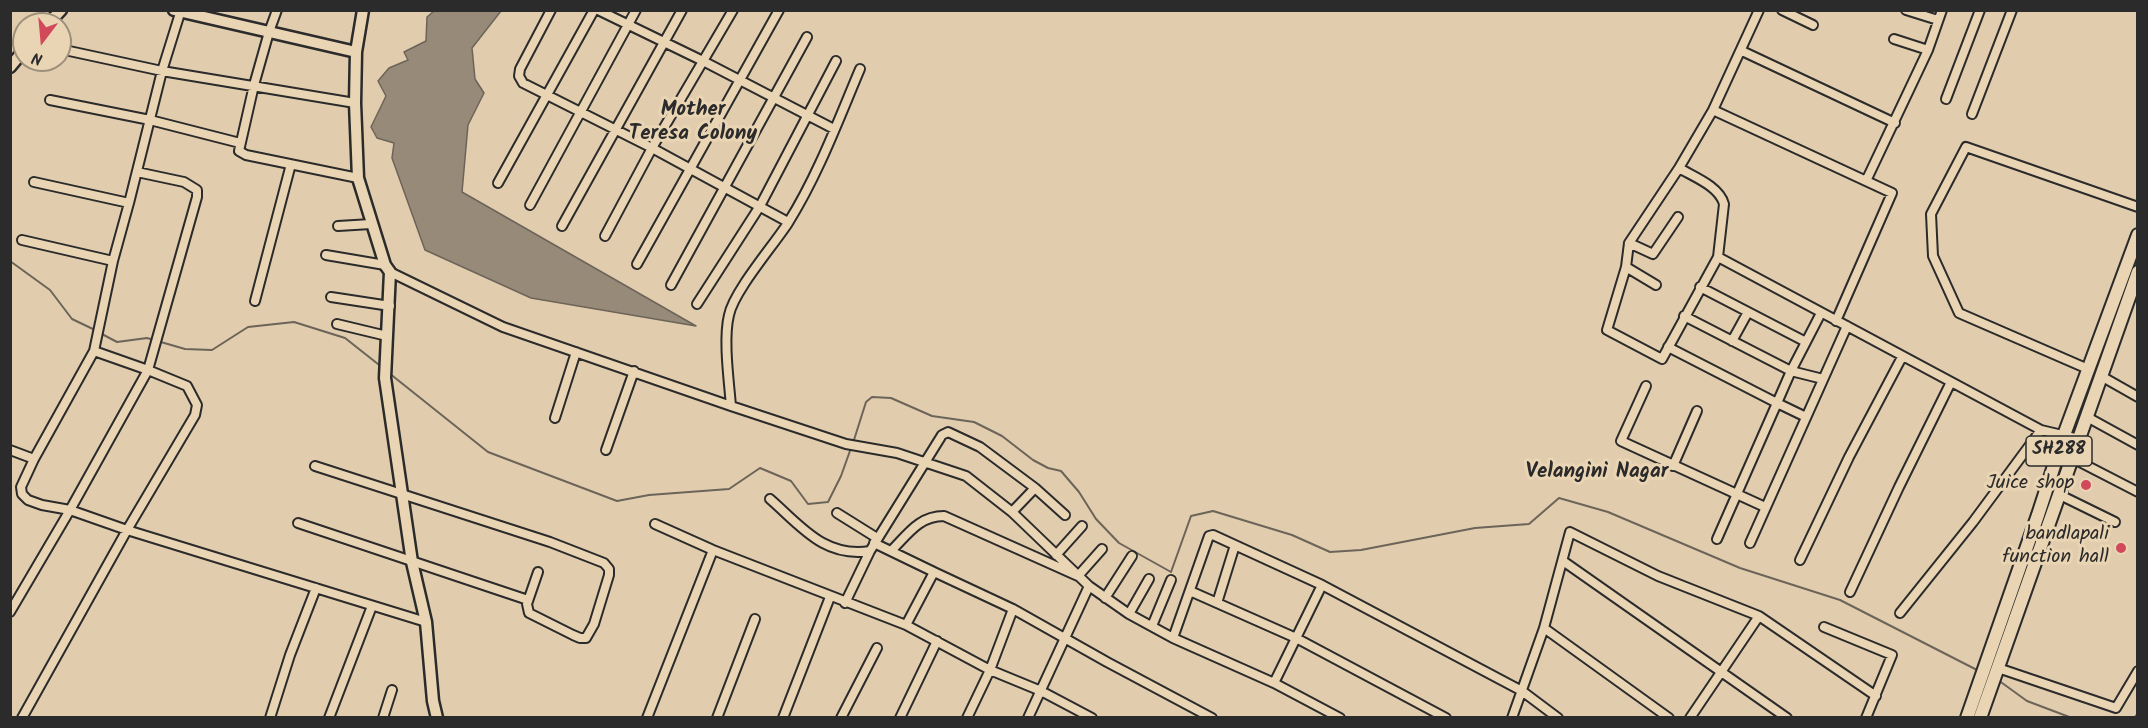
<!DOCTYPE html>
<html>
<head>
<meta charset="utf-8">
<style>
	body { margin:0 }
	#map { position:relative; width:2148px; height:728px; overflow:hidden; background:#e1cdae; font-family:Kalam,sans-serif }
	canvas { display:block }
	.frame { position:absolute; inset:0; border:12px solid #2b2b2b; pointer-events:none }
	.north { position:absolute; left:12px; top:12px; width:60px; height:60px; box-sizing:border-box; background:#e9d4b3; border:2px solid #9d907d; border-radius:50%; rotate:196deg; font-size:16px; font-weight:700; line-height:24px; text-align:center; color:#2b2b2b }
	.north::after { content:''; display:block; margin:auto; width:21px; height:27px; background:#d1495b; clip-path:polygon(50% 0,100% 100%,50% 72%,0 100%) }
</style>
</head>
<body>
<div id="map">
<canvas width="2148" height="728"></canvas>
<div class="frame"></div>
<div class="north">N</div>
</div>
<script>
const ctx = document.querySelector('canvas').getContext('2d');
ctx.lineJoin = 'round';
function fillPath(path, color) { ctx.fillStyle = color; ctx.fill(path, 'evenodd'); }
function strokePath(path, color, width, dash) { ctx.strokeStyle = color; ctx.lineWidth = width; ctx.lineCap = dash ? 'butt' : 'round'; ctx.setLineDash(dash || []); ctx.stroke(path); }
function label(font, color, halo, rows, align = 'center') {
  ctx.font = font + ' Kalam,sans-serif'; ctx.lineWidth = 6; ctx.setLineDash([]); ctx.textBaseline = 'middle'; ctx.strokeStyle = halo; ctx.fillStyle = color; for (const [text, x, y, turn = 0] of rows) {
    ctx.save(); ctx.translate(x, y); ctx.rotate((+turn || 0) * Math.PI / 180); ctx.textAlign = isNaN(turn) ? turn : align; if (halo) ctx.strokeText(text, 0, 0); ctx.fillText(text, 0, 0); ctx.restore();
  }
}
const water = new Path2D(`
	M434,11h67l-29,37 3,31 9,14 -16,32 -6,67 234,134 -165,-28 -106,-48 -33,-92 2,-15 -17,-5 -6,-11 15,-31 -8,-15 11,-13 19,-8 -4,-8 22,-11 1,-24z`);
fillPath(water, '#978a78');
strokePath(water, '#6c6459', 1.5);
strokePath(new Path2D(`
	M10,261l40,29 22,29 23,11
	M100,333l17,9 30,-4 38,11 27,1 36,-23 46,-5 51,16 38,30
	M389,373l99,79 129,49 32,-6 80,-6 31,-21 31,13 17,23 20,-2 13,-26 10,-28
	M853,443l13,-41 6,-5 19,1 41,18 42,6 28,14 31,24 15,8 13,3 18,21 17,27 23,24 52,29 20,-56 22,-5 79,24 38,17 31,-2 114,-22 54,-4 30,-26 49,14 132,56 100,32 139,71
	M1998,680l29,21 45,17
	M2134,718l4,-5`), '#6c6459', 2);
const street = new Path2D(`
	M277,10l-8,22 -15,53 -15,66 7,4 112,23
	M551,10l-31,59 -1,7 4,7 129,65 136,74
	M598,10l105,51 131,68
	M1759,10l-46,100 -34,58c15,9 40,18 45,36l-6,53 323,173 38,9
	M1782,10l31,15
	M1906,10l32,10
	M1894,39l34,11
	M60,49l102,22 193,32
	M1742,51l153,72
	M1946,99l34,-89
	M50,100l100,20 90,23
	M1713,110l179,83 -56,128
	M1972,114l40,-104
	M1866,181l62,-131 14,-40
	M34,182l95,21
	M498,183l96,-173
	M530,205l106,-195
	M1678,217l-25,37 -24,-11 -3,24 -19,63 55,29 56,-102
	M338,226l33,-2
	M562,226l120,-216
	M605,236l47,-88 81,-138
	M22,240l91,21
	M1629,243l50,-75
	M326,255l59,10
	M637,264l142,-254
	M1626,267l30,18
	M390,272l113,55 228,79 115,38 51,9 69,23 46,36 77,74 -61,132
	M671,285l136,-248
	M1700,287l106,55 15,-29
	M331,297l59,9
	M255,301l36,-137
	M697,304l63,-98 76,-145
	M1684,316l107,55 32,8
	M337,324l50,12
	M1732,341l16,-29
	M1806,342l-15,29 -14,32 29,14
	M1668,347l109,56 -60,136
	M94,351l-60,108 -13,28 1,7 6,6 14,5 28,5 78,-140 -54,-19 19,-90 16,-58 33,-132 19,-61
	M2088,369l-129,-56 -26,-57 -2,-42 35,-67 172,60
	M2101,376l37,21
	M1646,386l-25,55 144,66
	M731,406c-2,-25 -8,-67 -2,-91 5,-24 44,-69 59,-92 30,-48 50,-102 72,-154
	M2087,417l51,28
	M555,418l21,-66
	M10,450l24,9
	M606,450l28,-79
	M2072,458l66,34
	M315,466l235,76 54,21 5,6v6l-15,49 -8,14h-6l-7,-3 -44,-22 -2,-9 11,-32
	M1673,466l24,-55
	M2060,495l55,27
	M770,499c31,27 54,59 100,52l72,-116 6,-3 32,15 55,41
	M1012,512l23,-24 30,27
	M837,513l40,25
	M298,523l230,77
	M655,524l58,26 193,75 84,45 51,21 51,27
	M874,543l60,29 -28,53
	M1750,543l97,-217
	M891,551c17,-17 28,-35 53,-35l134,60 24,-27
	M1056,555l26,-29
	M1800,560l49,-103 53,-100
	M1563,561l224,157
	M934,572l79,37 94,53 105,56
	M1089,586l40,28 44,24
	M1190,591l106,47 150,80
	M1850,592l49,-105 52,-105
	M1105,598l27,-42
	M845,603l25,-52
	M1217,603l18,-58
	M10,612l60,-102 57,20 299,92
	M1900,613l73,-91 68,-92
	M1129,614l20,-35
	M1152,626l19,-46
	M1824,627l68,28 -26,63
	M1544,628l125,90
	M1998,668l118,40 22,-37
	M1274,683l48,-98
	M22,718l105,-188 68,-115 2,-10 -10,-19 -39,-16 49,-173v-7l-13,-8 -47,-10
	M270,718l20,-63 26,-67
	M329,718l43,-112
	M383,718l9,-28
	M647,718l66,-168
	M717,718l38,-99
	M783,718l47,-121
	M841,718l36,-70
	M900,718l37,-77
	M967,718l23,-48 23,-61
	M1340,718l-66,-35 -101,-45 36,-102 4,-1 109,50 200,106 36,27
	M1512,718l32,-90 26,-96 88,44 101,40 117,80
	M1690,718l69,-102`);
const secondary = new Path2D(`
	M174,10l182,42
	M363,10l-7,42 -1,51 3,75 27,87 5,7 -5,106 27,184 14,60 7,79 4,17
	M48,24l13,-14
	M10,67l14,-17`);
const primary = new Path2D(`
	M1967,718l71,-203 26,-80 74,-200
	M1980,718l158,-446`);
strokePath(street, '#2b2b2b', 12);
strokePath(secondary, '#2b2b2b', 15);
strokePath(primary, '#2b2b2b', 16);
strokePath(street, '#e9d4b3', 8);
strokePath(secondary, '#e9d4b3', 10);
strokePath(primary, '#e9d4b3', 12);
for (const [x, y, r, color] of [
	[2086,485,6,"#d1495b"],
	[2121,548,6,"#d1495b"]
]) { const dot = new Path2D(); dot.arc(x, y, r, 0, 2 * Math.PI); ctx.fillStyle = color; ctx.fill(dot); strokePath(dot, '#e9d4b3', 2); }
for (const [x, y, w] of [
	[2059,451,66]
]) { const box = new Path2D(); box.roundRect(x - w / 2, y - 15, w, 30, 4.5); ctx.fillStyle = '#e9d4b3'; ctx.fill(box); strokePath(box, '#2b2b2b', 1.5); }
label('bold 18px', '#2b2b2b', null, [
	["SH288",2059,451]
]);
label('20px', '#2b2b2b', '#e9d4b3', [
	["Juice shop",2074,485],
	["bandlapali",2109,536],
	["function hall",2109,559]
], 'right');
label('bold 21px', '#2b2b2b', '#e9d4b3', [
	["Mother",693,111],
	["Teresa Colony",693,135],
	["Velangini Nagar",1597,473]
]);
</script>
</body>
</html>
